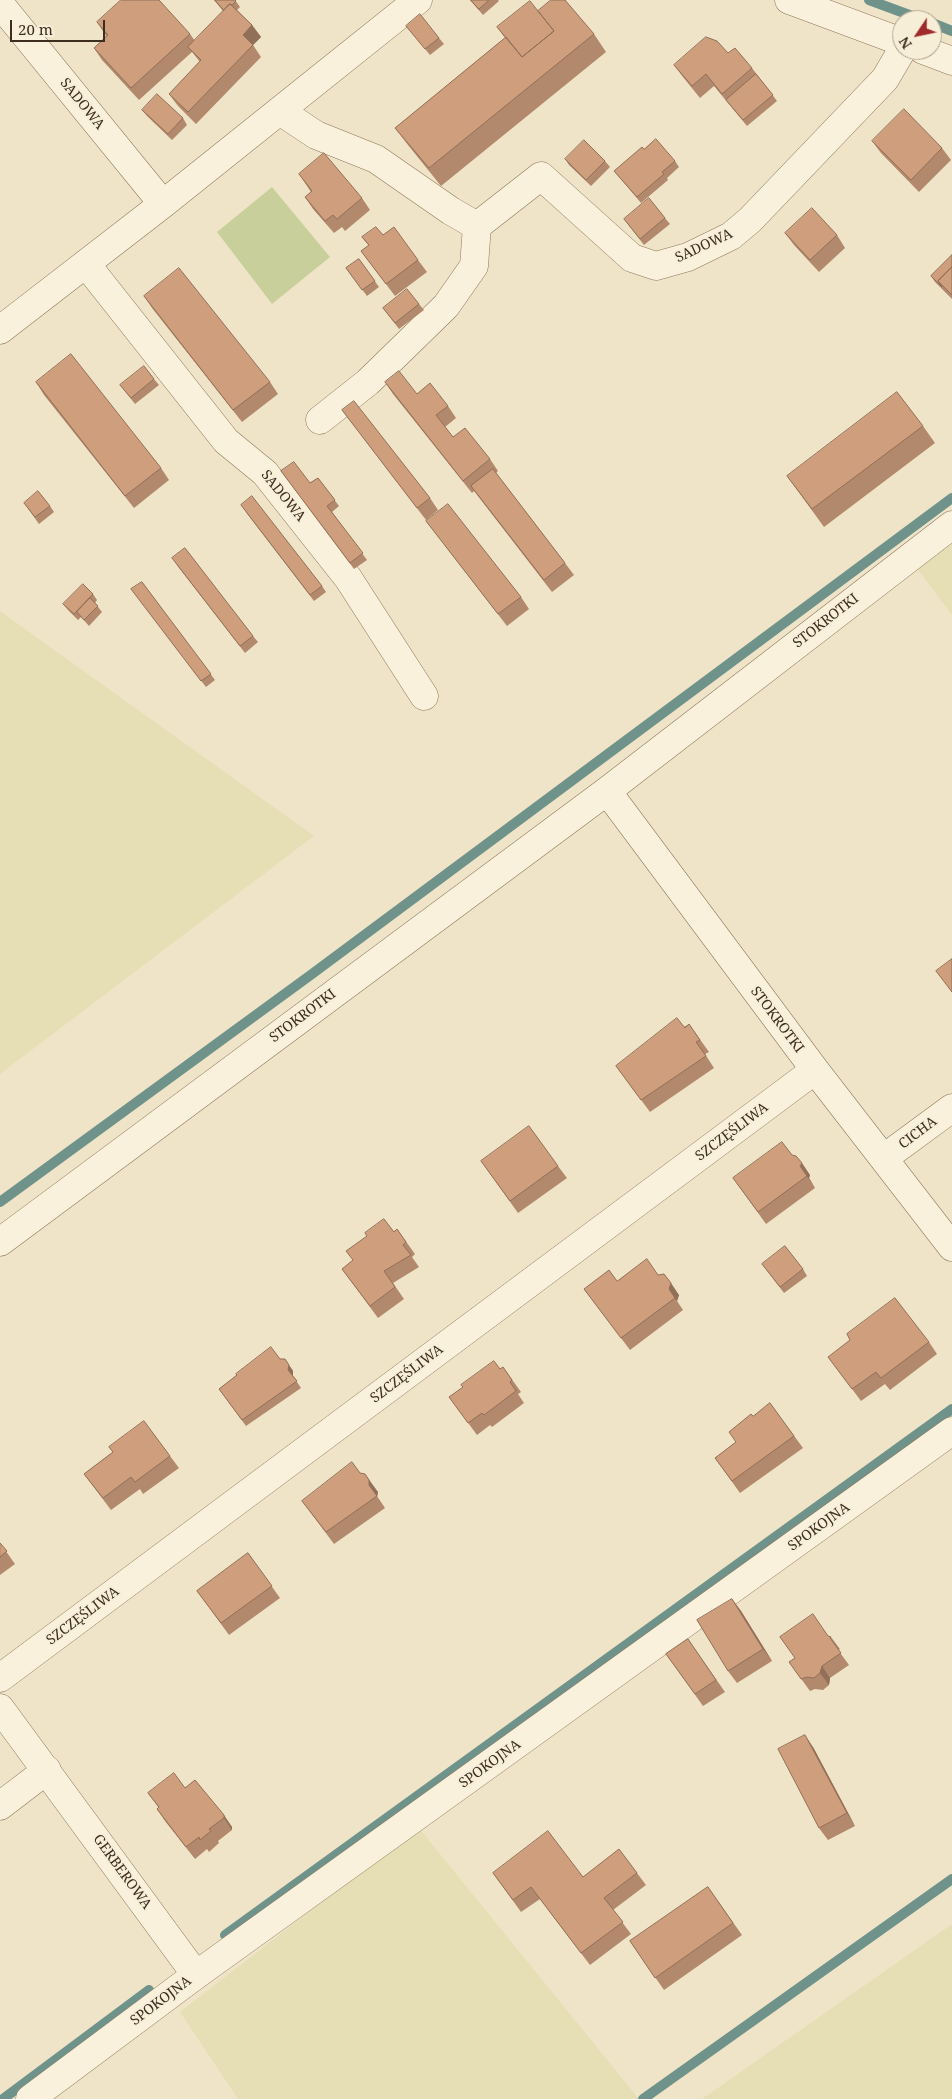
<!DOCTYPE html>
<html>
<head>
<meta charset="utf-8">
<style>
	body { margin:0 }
	#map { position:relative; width:952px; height:2099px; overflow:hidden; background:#f0e4c8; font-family:"Noto Serif",serif }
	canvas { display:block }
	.north { position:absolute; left:892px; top:10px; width:50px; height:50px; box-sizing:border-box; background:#f7eed8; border:1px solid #ada18e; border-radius:50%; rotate:236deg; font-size:14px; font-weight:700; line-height:20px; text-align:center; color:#3d2e20 }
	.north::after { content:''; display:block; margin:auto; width:18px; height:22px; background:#9e2a2b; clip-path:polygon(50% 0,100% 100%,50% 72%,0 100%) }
	.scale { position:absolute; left:10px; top:20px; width:95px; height:22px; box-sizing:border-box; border:2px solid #3d2e20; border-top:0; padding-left:6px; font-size:15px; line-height:18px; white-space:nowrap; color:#3d2e20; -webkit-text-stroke:4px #f7eed8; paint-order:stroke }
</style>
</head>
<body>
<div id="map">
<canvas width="952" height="2099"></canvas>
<div class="north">N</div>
<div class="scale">20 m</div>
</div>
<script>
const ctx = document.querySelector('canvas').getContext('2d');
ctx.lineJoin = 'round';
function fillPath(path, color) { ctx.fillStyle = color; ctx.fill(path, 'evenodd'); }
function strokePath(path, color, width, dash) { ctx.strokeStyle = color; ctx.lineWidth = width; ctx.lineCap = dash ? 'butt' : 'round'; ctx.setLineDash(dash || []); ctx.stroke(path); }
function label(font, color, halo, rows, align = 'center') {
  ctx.font = font + ' "Noto Serif",serif'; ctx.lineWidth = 4; ctx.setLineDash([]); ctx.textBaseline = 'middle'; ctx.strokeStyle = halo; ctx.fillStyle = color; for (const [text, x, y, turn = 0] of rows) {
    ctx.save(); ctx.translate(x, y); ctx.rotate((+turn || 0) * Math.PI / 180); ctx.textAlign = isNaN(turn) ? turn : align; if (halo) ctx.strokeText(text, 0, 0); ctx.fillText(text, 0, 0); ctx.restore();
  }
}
fillPath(new Path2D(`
	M952,530v85l-42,-56z
	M0,611l314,225 -314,238z
	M418,1827l221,272h-401l-58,-87z
	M952,1924v175h-250z`), '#e6deb5');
fillPath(new Path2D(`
	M272,187l58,70 -58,47 -55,-72z`), '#c9cf9b');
strokePath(new Path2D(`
	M869,0l54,20
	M932,23l20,8
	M0,1202l312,-228 640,-476
	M225,1935l727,-526
	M3,2099l146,-109
	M643,2099l309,-220`), '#6f938a', 10);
const minor = new Path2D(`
	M789,0l113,42
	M0,4l163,200
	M923,50l29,11
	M280,111l36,24 60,24 75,52 26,15 64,-50 91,82 24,8 32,-9 43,-21 19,-16 135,-141 17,-29
	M86,264l140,177 39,32 83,105 76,118
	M0,330l163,-126 255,-204
	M320,420l48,-38 78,-76 28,-40 3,-40
	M607,791l208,279 137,177
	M884,1158l68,-50
	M0,1242l607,-451 345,-266
	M0,1678l815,-608
	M0,1708l196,267
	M0,1806l47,-36
	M30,2099l166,-124 756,-544`);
strokePath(minor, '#8d765c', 29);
strokePath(minor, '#faf1dc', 28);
fillPath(new Path2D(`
	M214,0h21l5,7 -3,3 15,15 9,12 -8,8 8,12 -65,67 -18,-18 -9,-12 31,-32 -8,-10 -53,48 -37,-40 -8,-12 12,-12 -9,-14 93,12 5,7 28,-30z
	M470,0h28l1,1 -16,14z
	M545,20l49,14 12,18 -165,134 -33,-41 -13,-17 110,-90 -8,-11z
	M406,26l33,12 5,6 -14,11z
	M728,53l24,15 25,33 -30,25 -33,-40 -14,12 -17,-21 -9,-12z
	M142,110l41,8 4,7 -15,15 -25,-24z
	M872,141l70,7 9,12 -32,32 -38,-39z
	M644,149l31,12 4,6 -12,11 1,2 -27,23 -27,-32z
	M565,159l40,2 5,6 -19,19 -22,-21z
	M299,174l63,24 8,12 -25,21 -3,-4 -8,6 -21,-24 -8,-12 6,-5z
	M665,218l5,6 -26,21 -20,-26z
	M785,233l52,2 8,13 -26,24 -25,-27z
	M383,235l35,25 9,12 -32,24 -34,-45 8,-5 -7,-9z
	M952,255v44l-17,-17 -4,-6z
	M359,259l20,28 -12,9 -21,-28z
	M144,296l126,86 8,12 -36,28 -90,-114z
	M419,304l5,6 -25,19 -16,-21z
	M154,379l5,6 -24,19 -15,-19z
	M36,382l125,86 8,12 -35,28 -90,-113z
	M385,382l63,24 8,12 -11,9 8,10 37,22 8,12 -2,2 69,90 9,12 -22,17 -78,-101 -2,2 -79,-99z
	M342,410l88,88 8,12 -12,10z
	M923,426l12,17 -111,84 -37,-51z
	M281,471l29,12 8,-5 21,28 -7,6 35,48 -13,9z
	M24,503l26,3 4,6 -15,12z
	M245,511l77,75 4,6 -12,9z
	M426,521l95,76 8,12 -22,17z
	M176,564l77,72 5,6 -13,11z
	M142,582l73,98 -9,7 -70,-92z
	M93,594l4,6 -2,3 7,9 -13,14 -8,-9 -3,3 -10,-10 -5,-6z
	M689,1024l20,28 -4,2 9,14 -64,44 -34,-46z
	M481,1161l77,5 9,12 -49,35z
	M810,1175l-1,3 6,10 -49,36 -33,-46z
	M397,1229l18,25 -3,3 7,10 -26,16 11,16 -26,19 -36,-49z
	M762,1264l41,5 4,7 -23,17z
	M658,1275l21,20 -2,6 6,9 -53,40 -46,-61 33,-8z
	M929,1342l8,12 -47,36 -5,-6 -24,17 -33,-44z
	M280,1359h5l8,12v5l8,12 -55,38 -27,-37 18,-14z
	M503,1367l18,25 -3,2 6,9 -32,24 -2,-2 -13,10 -28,-38z
	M770,1403l33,45 -63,45 -25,-35 21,-16z
	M109,1447l61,9 9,12 -36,26 -3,-5 -29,21 -27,-36 29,-22z
	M360,1473l18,19 -1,4 8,12 -51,36 -32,-43z
	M0,1543l15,21 -15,11z
	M248,1553l32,45 -51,37 -32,-44z
	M732,1599l9,12 31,50 -35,22 -9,-12z
	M828,1636l3,1 9,12 -2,1 11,15 -19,13 -1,7 -6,5 -8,-1 -5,2 -21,-29z
	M688,1639l37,53 -22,14 -37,-52z
	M813,1747l42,79 -27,14 -9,-12z
	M195,1780l37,47v3l-14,11 1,2 -10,9 -2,-3 -12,10 -30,-38 -8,-12 2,-1 -11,-15 37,-5z
	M493,1873l90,4 54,-4 9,12 -33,25 18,24 -41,31 -50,-66 -19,13z
	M708,1887l34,48 -78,55 -34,-49z`), '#b2896c');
fillPath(new Path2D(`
	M252,25l9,12 -10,10 -8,-12z
	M802,1163l8,12 -1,3 6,10 -15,-22z
	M671,1283l8,12 -2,6 6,9 -14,-21z
	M289,1365l4,6v5l-5,-6z
	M365,1474l13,18 -1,5 -8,-12z
	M732,1599l9,12 31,50 -9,-12z
	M822,1666l8,12 -1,7 -9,-12z
	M805,1735l8,12 42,79 -8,-13z
	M224,1815l8,12v3l-8,-12z`), '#916f58');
const building = new Path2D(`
	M121,0h38l31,34 -59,54 -37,-40 14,-13 -11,-13z
	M215,0h20l1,1 -4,4 -2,-1 -6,6z
	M471,0h18l-10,9z
	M551,0h14l29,34 -165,134 -34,-40 111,-91 16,20 32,-26 -16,-20z
	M530,1l24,30 -32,26 -25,-30z
	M230,4l22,21 -9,10 10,10 -65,67 -19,-18 32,-34 -13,-13z
	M420,14l19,24 -14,11 -19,-23z
	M706,37l11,4 11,12 7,-5 17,20 -30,26 -16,-20 -14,12 -18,-21z
	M756,74l17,21 -30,25 -17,-20z
	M157,94l26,24 -15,16 -26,-24z
	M904,109l38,39 -31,32 -39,-39z
	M656,139l19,22 -13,11 2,2 -27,23 -23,-26 28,-24 2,2z
	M584,140l21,21 -19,19 -21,-21z
	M324,153l38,45 -25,21 -4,-4 -8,6 -20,-24 7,-6 -13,-17z
	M649,198l16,20 -25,21 -16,-20z
	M812,208l25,27 -27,25 -25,-27z
	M376,227l7,8 11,-8 24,33 -32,24 -25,-33 8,-6 -7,-8z
	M952,255v12l-14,14 4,6 -11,-11z
	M359,259l16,22 -13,9 -16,-22z
	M952,267v28l-14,-14z
	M179,268l91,114 -37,28 -89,-114z
	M407,289l12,15 -24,19 -12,-15z
	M71,354l90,114 -36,28 -89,-114z
	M144,366l10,13 -23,19 -11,-13z
	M399,371l18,23 13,-11 18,23 -12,9 17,22 12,-9 25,31 -27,22 -78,-99z
	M897,392l26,34 -111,83 -25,-33z
	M354,401l76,97 -13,10 -75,-98z
	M294,462l16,21 8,-5 17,22 -8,6 36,47 -13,10 -69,-92z
	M493,469l72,94 -21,17 -73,-94z
	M38,491l12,15 -15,11 -11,-14z
	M252,496l70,90 -12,9 -69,-90z
	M448,504l73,93 -23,17 -72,-93z
	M185,548l68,88 -13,10 -68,-88z
	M142,582l69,92 -10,7 -70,-92z
	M83,584l10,10 -19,20 -11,-10z
	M90,598l8,8 -14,14 -7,-8z
	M952,959v33l-16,-21z
	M677,1018l8,10 4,-4 11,16 -4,2 10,14 -65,44 -25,-34z
	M529,1126l29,40 -48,35 -29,-40z
	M782,1142l10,13 4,1 6,7 -2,3 7,10 -49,36 -25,-34z
	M384,1219l10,13 3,-3 9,13 -3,3 8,10 -27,16 11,16 -25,19 -28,-37 11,-9 -7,-9 21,-15 -2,-3z
	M785,1246l18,23 -23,18 -18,-23z
	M647,1259l11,16 6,-1 7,9 -2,6 6,9 -54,40 -37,-49 25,-19 8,11z
	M895,1298l34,44 -48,36 -5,-6 -24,17 -24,-32 22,-17 -3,-6z
	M271,1347l9,12h5l4,6 -1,5 9,11 -55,39 -23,-31 18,-14 -1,-1z
	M494,1361l6,8 3,-2 9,13 -2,2 6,9 -32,24 -2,-2 -14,10 -19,-26 14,-10 -2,-2z
	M770,1403l24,33 -62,45 -17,-23 21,-16 -7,-10 22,-18 2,2z
	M144,1421l26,35 -35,26 -4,-5 -28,21 -19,-24 29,-22 -4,-5z
	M352,1462l8,11 5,1 4,6v5l8,11 -51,36 -24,-31z
	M0,1543l7,8 -7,6z
	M248,1553l24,33 -51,37 -24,-32z
	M732,1599l31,50 -35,22 -31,-51z
	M813,1614l15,22 3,1 -1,1 11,15 -19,13 -2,7 -6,5 -7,-1 -6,2 -12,-17 6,-4 -15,-21z
	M688,1639l28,41 -21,14 -29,-40z
	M805,1735l42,78 -28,15 -41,-79z
	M174,1773l11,15 10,-8 29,35v3l-15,11 2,2 -11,9 -1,-3 -13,10 -29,-38 2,-2 -11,-14z
	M548,1831l35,46 36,-28 18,24 -33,25 19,24 -42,31 -50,-66 -18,13 -20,-27z
	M708,1887l25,36 -78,55 -25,-37z`);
fillPath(building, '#cf9f7d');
strokePath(building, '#916f58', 1);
label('14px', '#3d2e20', '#f7eed8', [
	["SADOWA",82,104,51],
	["SADOWA",704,246,-25],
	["SADOWA",283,496,51],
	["STOKROTKI",826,621,-38],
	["STOKROTKI",303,1016,-37],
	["STOKROTKI",777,1020,53],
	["SZCZĘŚLIWA",732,1132,-37],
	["CICHA",918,1133,-37],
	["SZCZĘŚLIWA",407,1374,-37],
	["SPOKOJNA",819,1527,-36],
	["SZCZĘŚLIWA",83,1616,-37],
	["SPOKOJNA",490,1764,-36],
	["GERBEROWA",122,1872,54],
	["SPOKOJNA",161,2001,-37]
]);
</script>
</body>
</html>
